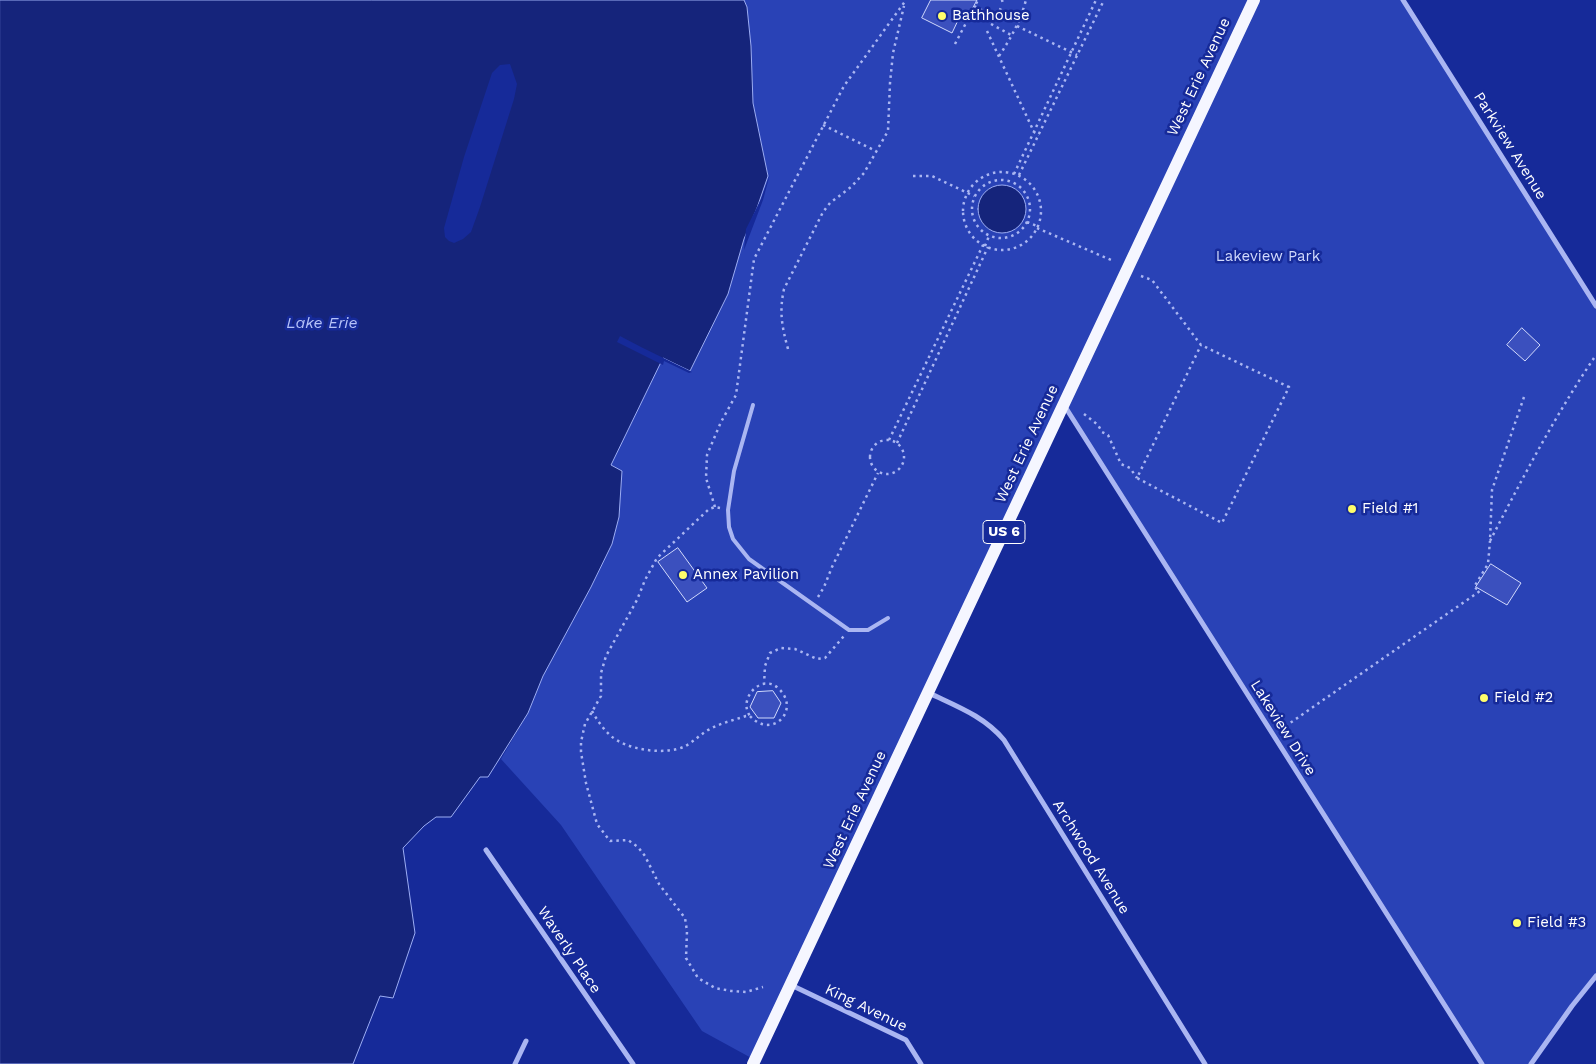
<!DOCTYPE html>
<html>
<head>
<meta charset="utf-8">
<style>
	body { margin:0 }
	canvas { display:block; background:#162a99 }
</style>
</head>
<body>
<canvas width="1596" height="1064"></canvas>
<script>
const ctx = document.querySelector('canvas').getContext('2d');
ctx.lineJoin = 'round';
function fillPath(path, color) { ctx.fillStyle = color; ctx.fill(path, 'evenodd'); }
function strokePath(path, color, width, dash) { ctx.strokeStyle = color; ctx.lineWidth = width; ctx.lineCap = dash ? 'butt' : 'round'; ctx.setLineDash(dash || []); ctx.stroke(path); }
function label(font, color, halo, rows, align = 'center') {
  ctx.font = font + ' "Work Sans",sans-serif'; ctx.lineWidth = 5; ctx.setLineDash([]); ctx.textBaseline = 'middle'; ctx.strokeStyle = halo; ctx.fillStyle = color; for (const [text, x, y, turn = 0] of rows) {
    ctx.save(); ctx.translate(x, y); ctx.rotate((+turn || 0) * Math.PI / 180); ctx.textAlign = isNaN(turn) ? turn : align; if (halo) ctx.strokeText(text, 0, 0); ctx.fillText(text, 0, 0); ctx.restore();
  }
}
fillPath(new Path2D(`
	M744,0h659l193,306v670l-65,88h-49l-418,-659 -309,655 -53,-29 -141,-206 -60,-66 27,-46 15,-37 48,-89 21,-43 10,-73 -12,-6 53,-108 27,13 54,-131 24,-63 -15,-73 -2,-57 -4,-39z`), '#2942b6');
const water = new Path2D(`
	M0,0h744l3,7 4,39 2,57 15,73 -11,32 -13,31 -16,55 -38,77 -27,-13 -52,107 11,6 -3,46 -7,27 -21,43 -48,89 -15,37 -40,64h-8l-29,40h-15l-12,9 -21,22 12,85 -22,65 -13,-2 -27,68h-353z
	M978 209a24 24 0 1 1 48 0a24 24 0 1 1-48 0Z`);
fillPath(water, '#15247b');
strokePath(water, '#9cadf4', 1);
fillPath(new Path2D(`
	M510,64l7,20 -3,15 -34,108 -9,25 -8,7 -9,4 -5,-2 -4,-4 -1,-9 20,-71 28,-84 8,-8z
	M770,174l-7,26 -19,50 2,-21 15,-30z
	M620,336l21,11 51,25 -3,1 -25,-12 -1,4 -46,-23z`), '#162a99');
const building = new Path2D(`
	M931,0h46l-9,17 -7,-3 -9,19 -30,-15z
	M1522,328l18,17 -15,16 -18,-16z
	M678,548l29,40 -20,14 -29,-40z
	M1491,564l30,19 -14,22 -31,-18z
	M773,691l8,12 -7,15h-16l-8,-11 7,-15z`);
fillPath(building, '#3b50be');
strokePath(building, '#d1d9fc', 1);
strokePath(new Path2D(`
	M1001,1l3,-1
	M974,6l21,11
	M999,9l23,8
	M991,24l22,12
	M1017,26l60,29
	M987,31l47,101 5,3
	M955,44l23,-44
	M999,56c12,-18 21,-34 27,-56
	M823,125l53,26
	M963 211a39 39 0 1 1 78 0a39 39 0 1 1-78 0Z
	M1014,174l82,-174
	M1019,175l85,-175
	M913,176h19l42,20
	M972 209a29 29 0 1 1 58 0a29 29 0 1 1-58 0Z
	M1027,222l10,4
	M1037,228l74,32
	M985,246l4,-10
	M1141,276l11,4 49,65 88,42 -67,136 -85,-45 64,-133
	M788,349c-6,-22 -9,-37 -4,-60l39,-77 7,-9 21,-16 13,-14 24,-42 2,-48 3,-30 11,-47
	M1524,397l-32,93 -2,51c33,-64 66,-127 106,-186
	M1084,414l14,11 4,7 6,3 13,29 9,4 7,10
	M870 457a17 17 0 1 1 34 0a17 17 0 1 1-34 0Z
	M889,440l94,-195
	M897,443l91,-196
	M715,507l-9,-29 1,-23 14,-33 15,-27 18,-136 90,-173 62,-86
	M720,508l-5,-1 -6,2 -52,49 -12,22 -8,20 -31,56 -5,17v23l-16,28 -4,18v10l5,31 11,41 13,17 18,-1 10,7 7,9 14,28 26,34 2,13 -1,27 12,20 17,10 16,3 15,1 17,-5
	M818,597l6,-10 8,-20 46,-94
	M764,685l1,-19 5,-13 11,-5 14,1 22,10 8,-1 19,-22
	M592,711c5,9 11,18 19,25 15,13 47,18 66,13 14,-3 21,-14 33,-20 11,-6 24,-9 36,-13h4c22,24 51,-6 29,-27 -16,-17 -42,9 -29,27
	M1280,730l200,-139 -6,-4 14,-23 2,-23`), '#aab6f2', 2.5, [2.5, 4]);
strokePath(new Path2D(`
	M753,405l-19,66 -6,39 1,17 4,12 16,20 100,71h19l20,-12`), '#aab6f2', 4);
strokePath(new Path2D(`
	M1403,0l193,306
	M1064,405l418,659
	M929,693c27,13 55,23 75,47l201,324
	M486,850l147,214
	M791,985l115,55 15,24
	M515,1064l11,-23
	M1531,1064l41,-58 24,-30`), '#aab6f2', 5);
strokePath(new Path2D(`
	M753,1064l501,-1064`), '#f5f6ff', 12);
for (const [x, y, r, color] of [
	[942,16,5,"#fffe6b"],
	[1352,509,5,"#fffe6b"],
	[683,575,5,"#fffe6b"],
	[1484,698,5,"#fffe6b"],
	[1517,923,5,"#fffe6b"]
]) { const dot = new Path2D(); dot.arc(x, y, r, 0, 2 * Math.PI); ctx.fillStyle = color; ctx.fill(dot); strokePath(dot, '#162a99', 2); }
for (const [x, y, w] of [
	[1004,532,42]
]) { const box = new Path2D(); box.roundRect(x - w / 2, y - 11.5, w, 23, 4); ctx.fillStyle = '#162a99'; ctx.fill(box); strokePath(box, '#fff', 1); }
label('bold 14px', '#fff', null, [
	["US 6",1004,532]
]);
label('15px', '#fff', '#162a99', [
	["Bathhouse",952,16],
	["Field #1",1362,509],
	["Annex Pavilion",693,575],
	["Field #2",1494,698],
	["Field #3",1527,923]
], 'left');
label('15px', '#fff', '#162a99', [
	["West Erie Avenue",1199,77,-65],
	["Parkview Avenue",1510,146,58],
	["West Erie Avenue",1027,444,-65],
	["Lakeview Drive",1283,728,58],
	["West Erie Avenue",855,810,-65],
	["Archwood Avenue",1091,857,58],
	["Waverly Place",569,950,56],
	["King Avenue",866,1008,26]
]);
label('15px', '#d1d9fc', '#162a99', [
	["Lakeview Park",1268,257]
]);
label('italic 16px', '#b6c2f8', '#162a99', [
	["Lake Erie",322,323]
]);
</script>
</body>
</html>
